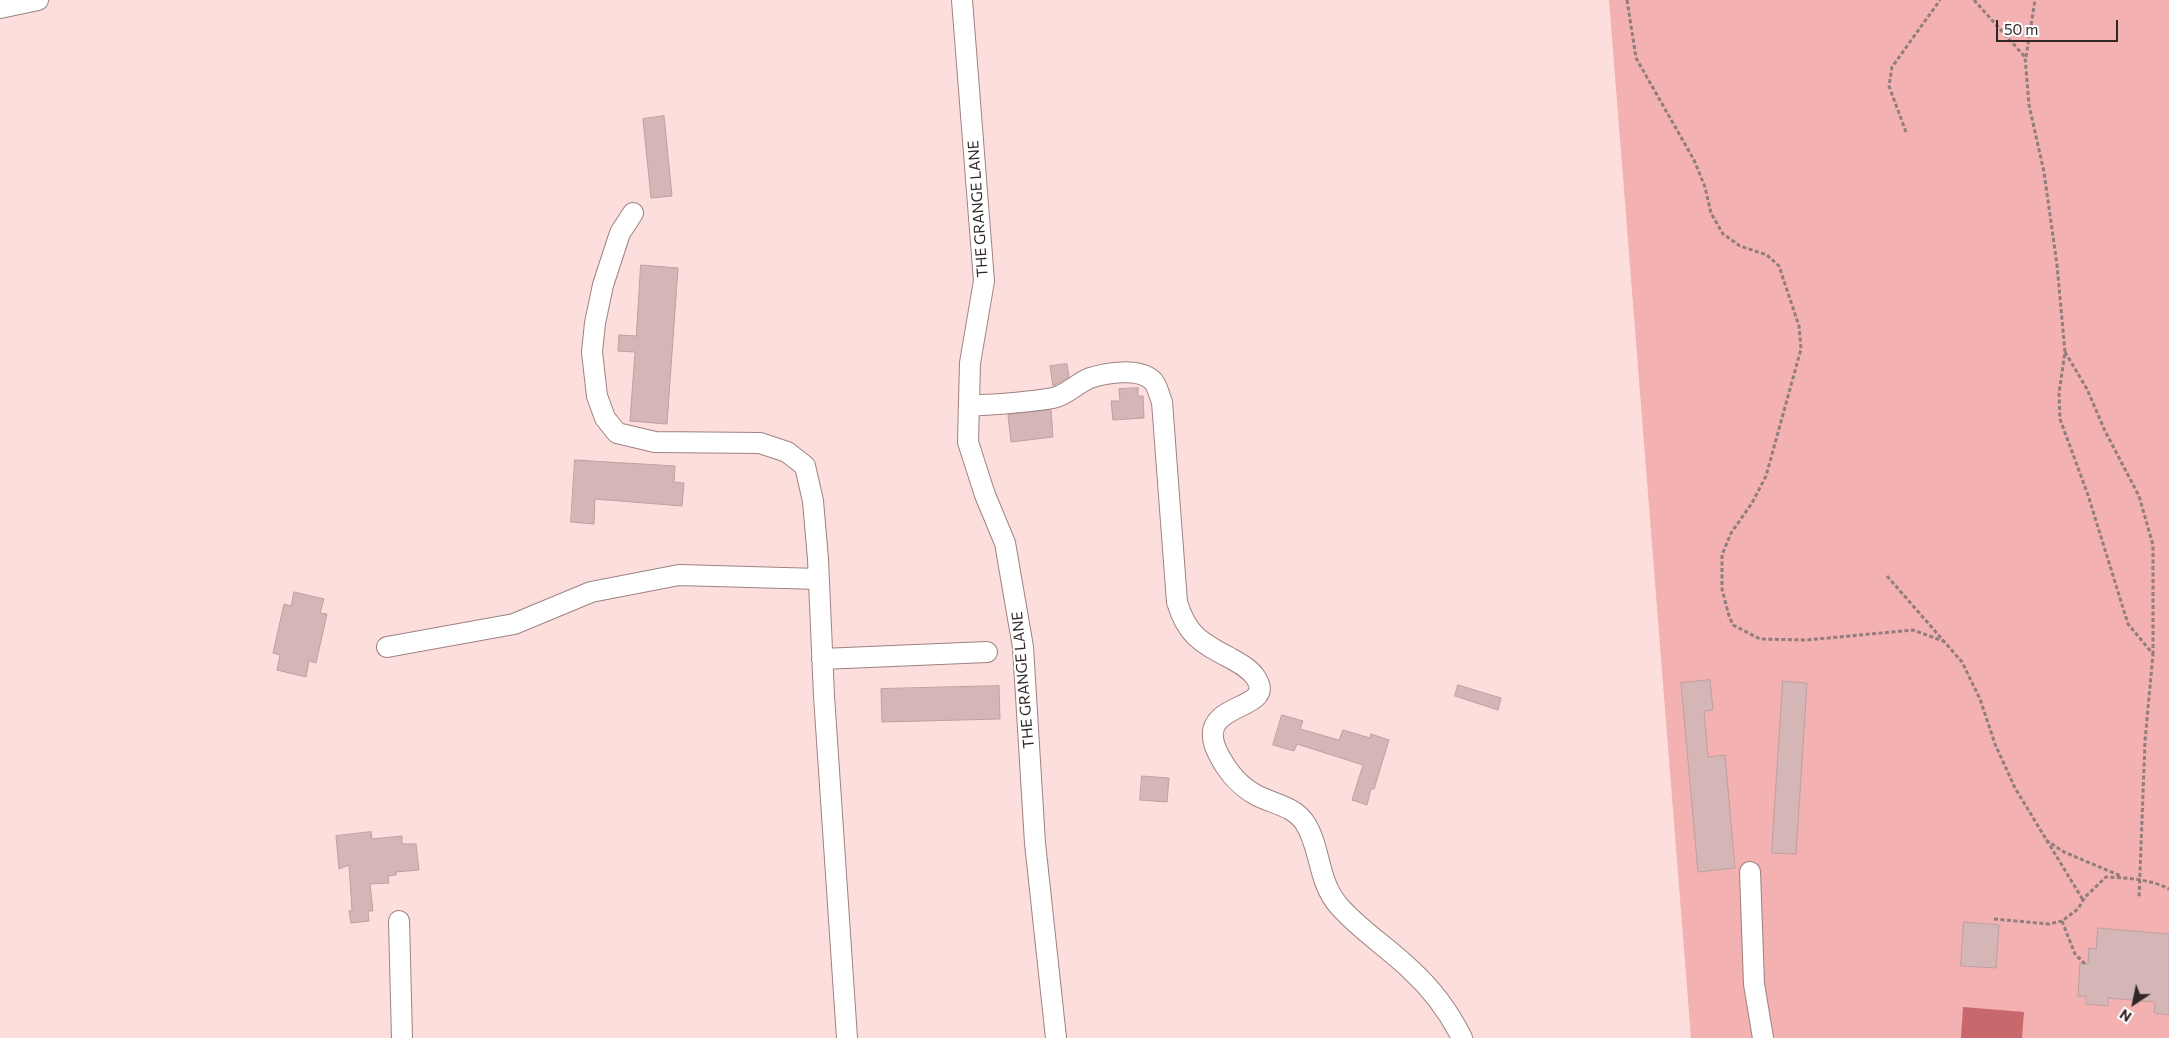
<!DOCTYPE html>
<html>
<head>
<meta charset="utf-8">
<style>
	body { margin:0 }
	#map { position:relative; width:2169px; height:1038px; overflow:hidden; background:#fcdedd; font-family:Commissioner,sans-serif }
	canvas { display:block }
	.north { position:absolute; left:2109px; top:978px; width:50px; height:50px; -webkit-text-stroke:4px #fff; paint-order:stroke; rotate:214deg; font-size:14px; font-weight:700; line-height:20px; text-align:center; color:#322727 }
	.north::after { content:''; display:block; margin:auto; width:18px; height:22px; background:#322727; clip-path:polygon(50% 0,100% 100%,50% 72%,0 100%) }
	.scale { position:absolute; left:1996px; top:20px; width:122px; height:22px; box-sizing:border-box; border:2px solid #322727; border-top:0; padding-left:6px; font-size:15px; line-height:18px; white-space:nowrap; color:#322727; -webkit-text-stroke:4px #fff; paint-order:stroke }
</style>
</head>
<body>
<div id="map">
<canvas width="2169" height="1038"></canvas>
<div class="north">N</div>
<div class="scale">50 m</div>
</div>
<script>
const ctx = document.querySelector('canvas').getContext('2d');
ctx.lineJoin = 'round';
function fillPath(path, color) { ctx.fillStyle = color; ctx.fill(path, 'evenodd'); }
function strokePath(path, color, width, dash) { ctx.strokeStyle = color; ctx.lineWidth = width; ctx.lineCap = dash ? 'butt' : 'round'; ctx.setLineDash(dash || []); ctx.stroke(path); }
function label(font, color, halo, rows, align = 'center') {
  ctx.font = font + ' Commissioner,sans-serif'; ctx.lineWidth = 4; ctx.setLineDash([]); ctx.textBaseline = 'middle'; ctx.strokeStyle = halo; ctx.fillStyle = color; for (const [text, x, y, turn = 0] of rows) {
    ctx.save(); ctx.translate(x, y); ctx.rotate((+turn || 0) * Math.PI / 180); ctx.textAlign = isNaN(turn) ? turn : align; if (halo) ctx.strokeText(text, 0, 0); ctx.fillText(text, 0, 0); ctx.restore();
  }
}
fillPath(new Path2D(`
	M1609,0h560v1038h-478z`), '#f3b1b1');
fillPath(new Path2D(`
	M1963,1007l61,5 -2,26h-61z`), '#c9686c');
const building = new Path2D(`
	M664,116l8,80 -21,2 -8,-79z
	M641,265l37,3 -11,156 -37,-3 5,-69 -17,-1 1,-16 17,1z
	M1067,364l2,13 -16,9 -3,-20z
	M1138,388v8h5l1,22 -31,2 -2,-19h9l-1,-12z
	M1051,410l2,27 -42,5 -3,-27z
	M575,460l100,6 -1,16 10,1 -2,23 -87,-7 -1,25 -23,-2z
	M294,592l30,7 -4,14 7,1 -11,49 -7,-2 -3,16 -29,-7 3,-15 -7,-2 11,-49 7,2z
	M1710,680l3,30 -9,1 4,46 17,-2 10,113 -37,4 -17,-189z
	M1783,681l24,2 -11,171 -24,-1z
	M1458,685l43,13 -3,12 -43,-14z
	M999,686l1,33 -118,3 -1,-33z
	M1282,715l21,6 -3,8 39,11 4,-10 27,8 1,-4 18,6 -15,49h-3l-4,16 -15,-5 11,-35 -66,-21 -3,7 -21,-6z
	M1142,776l27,2 -2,24 -27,-2z
	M371,832l1,7 30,-3v8h14l3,26 -23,2v3l-8,1 1,7 -19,1 3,27h-5l1,10 -18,2 -2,-12 3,-1 -3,-45 -10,4 -3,-33z
	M1964,922l35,3 -3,43 -35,-2z
	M2098,928l71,6v81l-15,-2 1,-11 -47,-4v8l-22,-2v-8h-8l2,-33 8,1 1,-16 7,1z`);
fillPath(building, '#d4b6b6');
strokePath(building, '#bda0a0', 1);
const minor = new Path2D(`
	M962,0l22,281 -14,82 -2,79 17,53 20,48 18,104 12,196 21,195
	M0,8l38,-8
	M633,213l-13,20 -17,52 -8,38 -3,29 5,44 8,22 12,15 38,9 105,1 27,9 18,14 8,35 5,58 6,137 23,342
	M969,406c27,-2 56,-3 84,-8 14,-3 24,-15 37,-20 16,-5 49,-11 63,3 5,6 6,14 9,21l15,200c10,34 25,41 55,57 9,5 18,10 24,19 23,36 -69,21 -36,79 8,15 21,30 36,38 17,9 38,11 49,28 16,24 12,58 34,83 21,24 48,41 71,63 22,20 39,43 52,69
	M387,647l127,-23 77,-32 88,-17 140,4
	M822,659l165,-7
	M1750,872l4,112 9,54
	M399,921l3,117`);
strokePath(minor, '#9e8282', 22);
strokePath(new Path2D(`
	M1627,0l9,58 58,102 11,27 6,26 12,21 17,12 27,9 12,11 20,60 2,23 -35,127 -14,27 -21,30 -9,22v34l7,27 4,9 27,14 47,1 106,-10 30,11
	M1974,0l51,57 4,48 15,67 13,93 8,87 -6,41 1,26 28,76 40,129 25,30 -8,87 -6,158
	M2026,57l9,-57
	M1906,132l-17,-46 3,-19 48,-67
	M2065,352l22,37 18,42 34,65 14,49v108
	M1887,576l75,86 18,37 15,45 20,44 68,112
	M2046,840l18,12 57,24
	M1994,919l55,5 13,-3
	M2085,964l-10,-10 -13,-33 16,-12 7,-12 21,-20c20,1 45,2 63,12`), '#917d7c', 3, [4, 2.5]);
strokePath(minor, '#fff', 20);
label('15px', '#322727', '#fff', [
	["THE GRANGE LANE",978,209,-94],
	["THE GRANGE LANE",1023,680,-95]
]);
</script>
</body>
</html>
